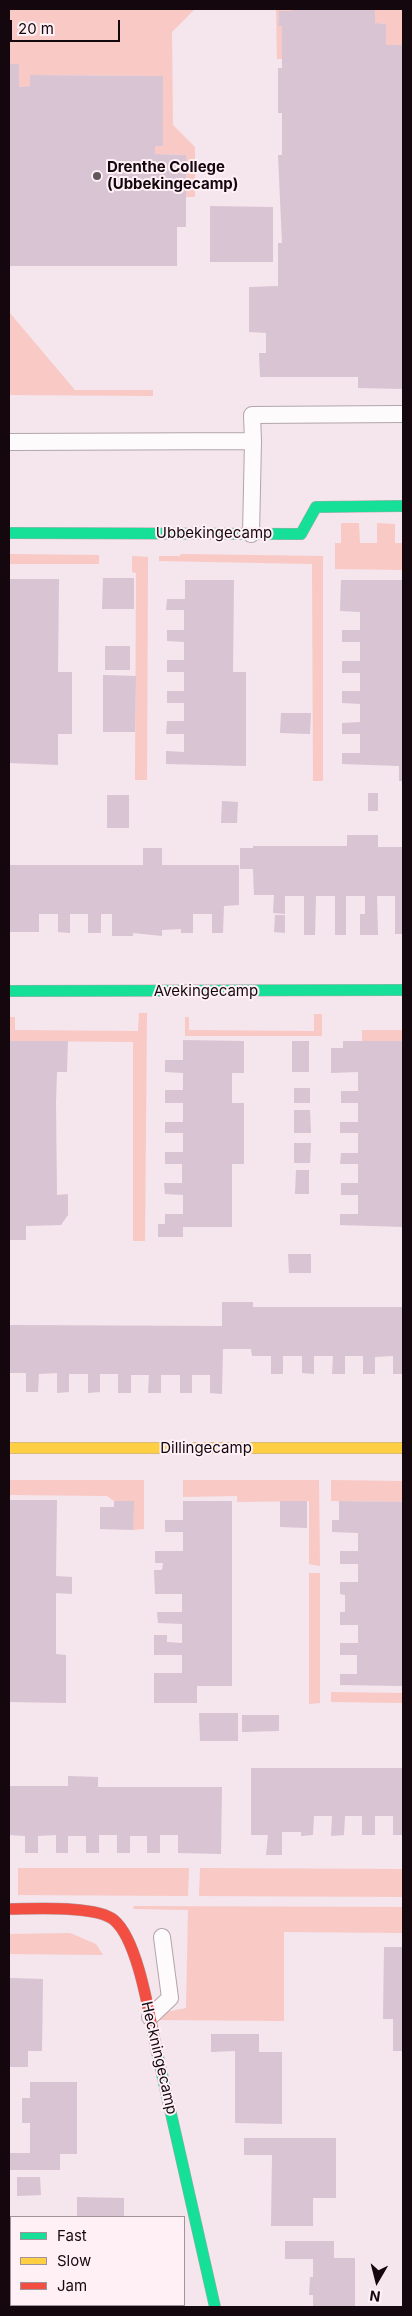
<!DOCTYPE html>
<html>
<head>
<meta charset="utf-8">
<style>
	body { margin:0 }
	#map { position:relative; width:412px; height:2316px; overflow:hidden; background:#f5e5ec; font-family:Inter,sans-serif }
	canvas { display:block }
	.frame { position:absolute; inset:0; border:10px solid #14080e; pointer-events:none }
	.legend { position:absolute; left:10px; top:2216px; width:175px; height:90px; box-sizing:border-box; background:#fff0f6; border:1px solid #a19399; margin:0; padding:6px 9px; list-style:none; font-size:15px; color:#14080e }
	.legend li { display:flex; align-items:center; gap:10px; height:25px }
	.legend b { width:25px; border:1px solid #a19399 }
	.north { position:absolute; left:352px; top:2256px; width:50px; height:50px; -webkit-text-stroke:4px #fff0f6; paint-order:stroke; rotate:188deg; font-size:14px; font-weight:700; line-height:20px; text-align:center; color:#14080e }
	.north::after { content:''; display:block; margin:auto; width:18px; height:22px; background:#14080e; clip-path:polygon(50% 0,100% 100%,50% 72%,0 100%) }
	.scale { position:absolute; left:10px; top:20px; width:110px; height:22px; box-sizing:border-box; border:2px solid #14080e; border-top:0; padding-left:6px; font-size:15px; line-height:18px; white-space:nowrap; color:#14080e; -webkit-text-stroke:4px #fff0f6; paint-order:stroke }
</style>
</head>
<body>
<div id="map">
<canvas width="412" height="2316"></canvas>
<div class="frame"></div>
<ul class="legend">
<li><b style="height:6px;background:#16e098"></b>Fast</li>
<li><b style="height:6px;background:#ffcf43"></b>Slow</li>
<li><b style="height:6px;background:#f24e42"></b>Jam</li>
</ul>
<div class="north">N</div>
<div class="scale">20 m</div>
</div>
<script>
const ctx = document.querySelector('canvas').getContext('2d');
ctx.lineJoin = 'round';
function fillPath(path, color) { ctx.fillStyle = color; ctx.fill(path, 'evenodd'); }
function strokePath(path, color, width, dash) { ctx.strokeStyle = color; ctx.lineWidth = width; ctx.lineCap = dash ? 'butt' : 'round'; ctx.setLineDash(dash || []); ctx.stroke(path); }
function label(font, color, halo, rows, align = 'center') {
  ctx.font = font + ' Inter,sans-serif'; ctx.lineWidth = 4; ctx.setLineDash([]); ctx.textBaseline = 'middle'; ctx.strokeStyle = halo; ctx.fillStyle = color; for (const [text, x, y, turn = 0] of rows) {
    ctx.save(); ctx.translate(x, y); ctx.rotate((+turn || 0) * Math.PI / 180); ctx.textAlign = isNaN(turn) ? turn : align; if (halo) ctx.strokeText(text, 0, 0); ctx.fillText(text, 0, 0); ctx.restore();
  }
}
fillPath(new Path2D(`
	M9,9h186l-23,23 1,93 22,22v50h-9v-42l-31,-1v-8h8v-70l-132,-1 -1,11 -11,1v-22l-10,-1z
	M276,9h17v2h-14l-1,14 4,1v33h-5z
	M375,9h28v36h-17v-21l-11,-1z
	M9,312l66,78h78v6l-144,-1z
	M341,523h18l1,20h17v-20l18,1v19h8v27l-68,-1v-26h6z
	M9,554l90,1v9h-90z
	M181,554l142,2v225h-10l-1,-217 -153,-3v-5h21z
	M132,556l16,1 -1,223h-12l1,-207 -4,-1z
	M139,1013h8l-2,228h-12v-199l-124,-1v-24h6v13l123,1z
	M314,1014h8v22h-137v-19h4v13l125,1z
	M362,1030h41v11h-41z
	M9,1480h135v49l-11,1 -19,-29 -7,-5 -98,-1z
	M183,1480h136l1,86 -11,-2v-63l-72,1v-6l-54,1z
	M331,1480l72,1v21l-72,-1z
	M309,1573h11v130l-11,1z
	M331,1692l72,1v10l-72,-1z
	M18,1868h171l-1,28 -170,-1z
	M200,1868l203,1v28l-204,-1z
	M133,1906l270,1v26l-119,-1v89l-124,-1 1,-7 25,-5 2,-98 -54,-1z
	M70,1933l26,11 7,11 -94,-1v-20z`), '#f8c9c5');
fillPath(new Path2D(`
	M293,9h82v14l11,1v21h17v344l-45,-1v-11h-98l-1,-24h7v-20l-17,-1v-45l29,-1v-43h4l-4,-88h4v-42h-4v-45h4v-42h-4l1,-15h14z
	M9,64h10v23l11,-1v-11l133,1v70h-8v8l31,1v72h-9v39h-166l-2,2z
	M210,206l63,1v55h-63z
	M103,578h31v31h-32z
	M9,579h50l-1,93h14v62h-14v31l-49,-2z
	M185,580h49l-1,92h13v94l-80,-2v-13l18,1v-18h-18l1,-13h17v-18h-17v-12h17v-19h-17v-12h17v-18l-17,-1v-11h17v-20h-18l1,-11h18z
	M341,580h62v201h-4v-15l-57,-2v-11h18v-19h-18v-11l18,-1v-18l-18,-1v-12h18v-18h-18v-12h18v-19h-18v-12h18v-18l-20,-1z
	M105,646h25v24h-25z
	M103,675l33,1 -1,56h-32z
	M281,713h30l-1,21 -30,-1z
	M368,793h10v18h-10z
	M107,795h22v33h-22z
	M222,801l16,1 -1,21h-16z
	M347,835h31v12h25v87h-8v-38h-18l1,39h-18v-21h5v-18h-19v39h-11v-39h-19l-1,39h-11v-39h-19v18l-12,-1 1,-18h-20l-1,-26h-13v-21h13v-2h94z
	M143,848h19v17h77v40l-15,1 -1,27h-11v-19h-19v19h-12v-4l-19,1v6l-29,-3v3h-21v-22h-11v19h-13v-19h-18v19l-12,-1v-18h-19v18h-30v-67h134z
	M275,915h10v18l-11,-1z
	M183,1040l61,1v32h-12v30h12v61h-12v63h-49v10h-25v-13h7v-10h18v-19l-18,-1 -1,-11h18v-19h-17v-12h18v-19h-18v-11h18v-19h-18v-13h18v-17l-18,-1v-12h18z
	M9,1041h59l-1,31h-10l-1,31 1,92 11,-1v21l-7,10 -35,1v14h-17z
	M292,1041h17v31h-17z
	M343,1041h60v186l-63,-2v-11h18v-19h-17v-12h17v-19h-18l1,-11h17v-20h-18v-11h18v-19h-17v-12h17v-19l-27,1v-25h12z
	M294,1088h16v15h-16z
	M294,1110h16l1,23h-17z
	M294,1143h17l-1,20h-16z
	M296,1170h13v24h-14z
	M288,1254h23v19h-22z
	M222,1302h31v5h150v67h-10v-18l-18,1v17h-12v-18h-18v18h-13l1,-18h-19v18l-12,-1v-17h-19v18h-12v-18h-19l-1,-7h-28l-1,45 -12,-1v-18h-18v18h-12v-18h-19v18h-13l1,-18h-18v18h-13v-19h-18v18l-12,1v-19h-19v18l-12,1v-20l-18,1 -1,18h-12v-19h-17v-48l213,1z
	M9,1500h48l-1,76 16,1v17l-16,-1v61l10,1v48l-57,-1z
	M114,1501h20l-1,29 -33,-1v-22h14z
	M183,1501h49v185h-35v17h-43v-30h28v-18h-28v-20h13v7l15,1v-19l-24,-1 -1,-11h25v-18h-27l-1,-24h8l1,-7h-8v-12h28v-19h-18v-12h18z
	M280,1501h27v27l-27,-1z
	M339,1501l64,1v184l-63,-1v-11h17v-19h-17v-12h18v-18h-18v-13h5v-17l-5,-1v-12h18v-18h-18v-13h18v-18l-26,-1v-12h7z
	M199,1713h39v28h-38z
	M242,1715h37v16l-37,1z
	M251,1768h152v67h-10v-19h-18v19h-13v-19h-17l-1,19 -13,1 1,-20h-18l-1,19 -12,1v-4h-19v23h-16l2,-20h-17z
	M68,1776l30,1v10h124l-1,67 -43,-1v-18h-18v18h-13v-17h-17v17h-13v-18h-18v18h-13v-17h-18v17h-12v-18l-18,1v17h-13v-17l-16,-1v-49h59z
	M384,1947h19v104h-10v-32h-10z
	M9,1978l34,1 -1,72h-14v16h-19z
	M211,2034h48v18h23v72l-47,-1v-72l-24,1z
	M30,2082h47v72h-17v16h-51v-17h21v-30h-8v-25h8z
	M244,2138h92v60h-23v28h-42l1,-71h-28z
	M17,2177h23l1,18 -24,1z
	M77,2197l47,1v19h-47z
	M285,2241h49v17h21v49h-42v-12h-4l1,-18h3v-18h-28z
	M98,2305h55v2h-55z`), '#d8c4d3');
const lane = new Path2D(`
	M9,442l244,-1 -1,-26 151,-1
	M251,534l2,-93
	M150,2017l20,-19 -8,-61`);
const fast = new Path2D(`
	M9,533l292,1 15,-27 87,-1
	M9,991l394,-1
	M157,2052l58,255`);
const slow = new Path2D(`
	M9,1448h394`);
const jam = new Path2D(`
	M9,1909c23,0 88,-4 105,11 25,21 36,100 43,132`);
strokePath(lane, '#b2a5ab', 18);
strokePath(fast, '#b2a5ab', 12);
strokePath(slow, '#b2a5ab', 12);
strokePath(jam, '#b2a5ab', 12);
strokePath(lane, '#fefbfc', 16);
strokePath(fast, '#16e098', 11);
strokePath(slow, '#ffcf43', 11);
strokePath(jam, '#f24e42', 11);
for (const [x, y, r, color] of [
	[97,176,5,"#63555c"]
]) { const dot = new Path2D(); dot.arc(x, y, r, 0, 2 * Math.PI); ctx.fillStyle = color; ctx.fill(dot); strokePath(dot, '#fff0f6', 2); }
label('bold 15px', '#14080e', '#fff0f6', [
	["Drenthe College",107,167],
	["(Ubbekingecamp)",107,184]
], 'left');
label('15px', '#14080e', '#fff0f6', [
	["Ubbekingecamp",214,533],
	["Avekingecamp",206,991],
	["Dillingecamp",206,1448],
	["Heckningecamp",159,2058,77]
]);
</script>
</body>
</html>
